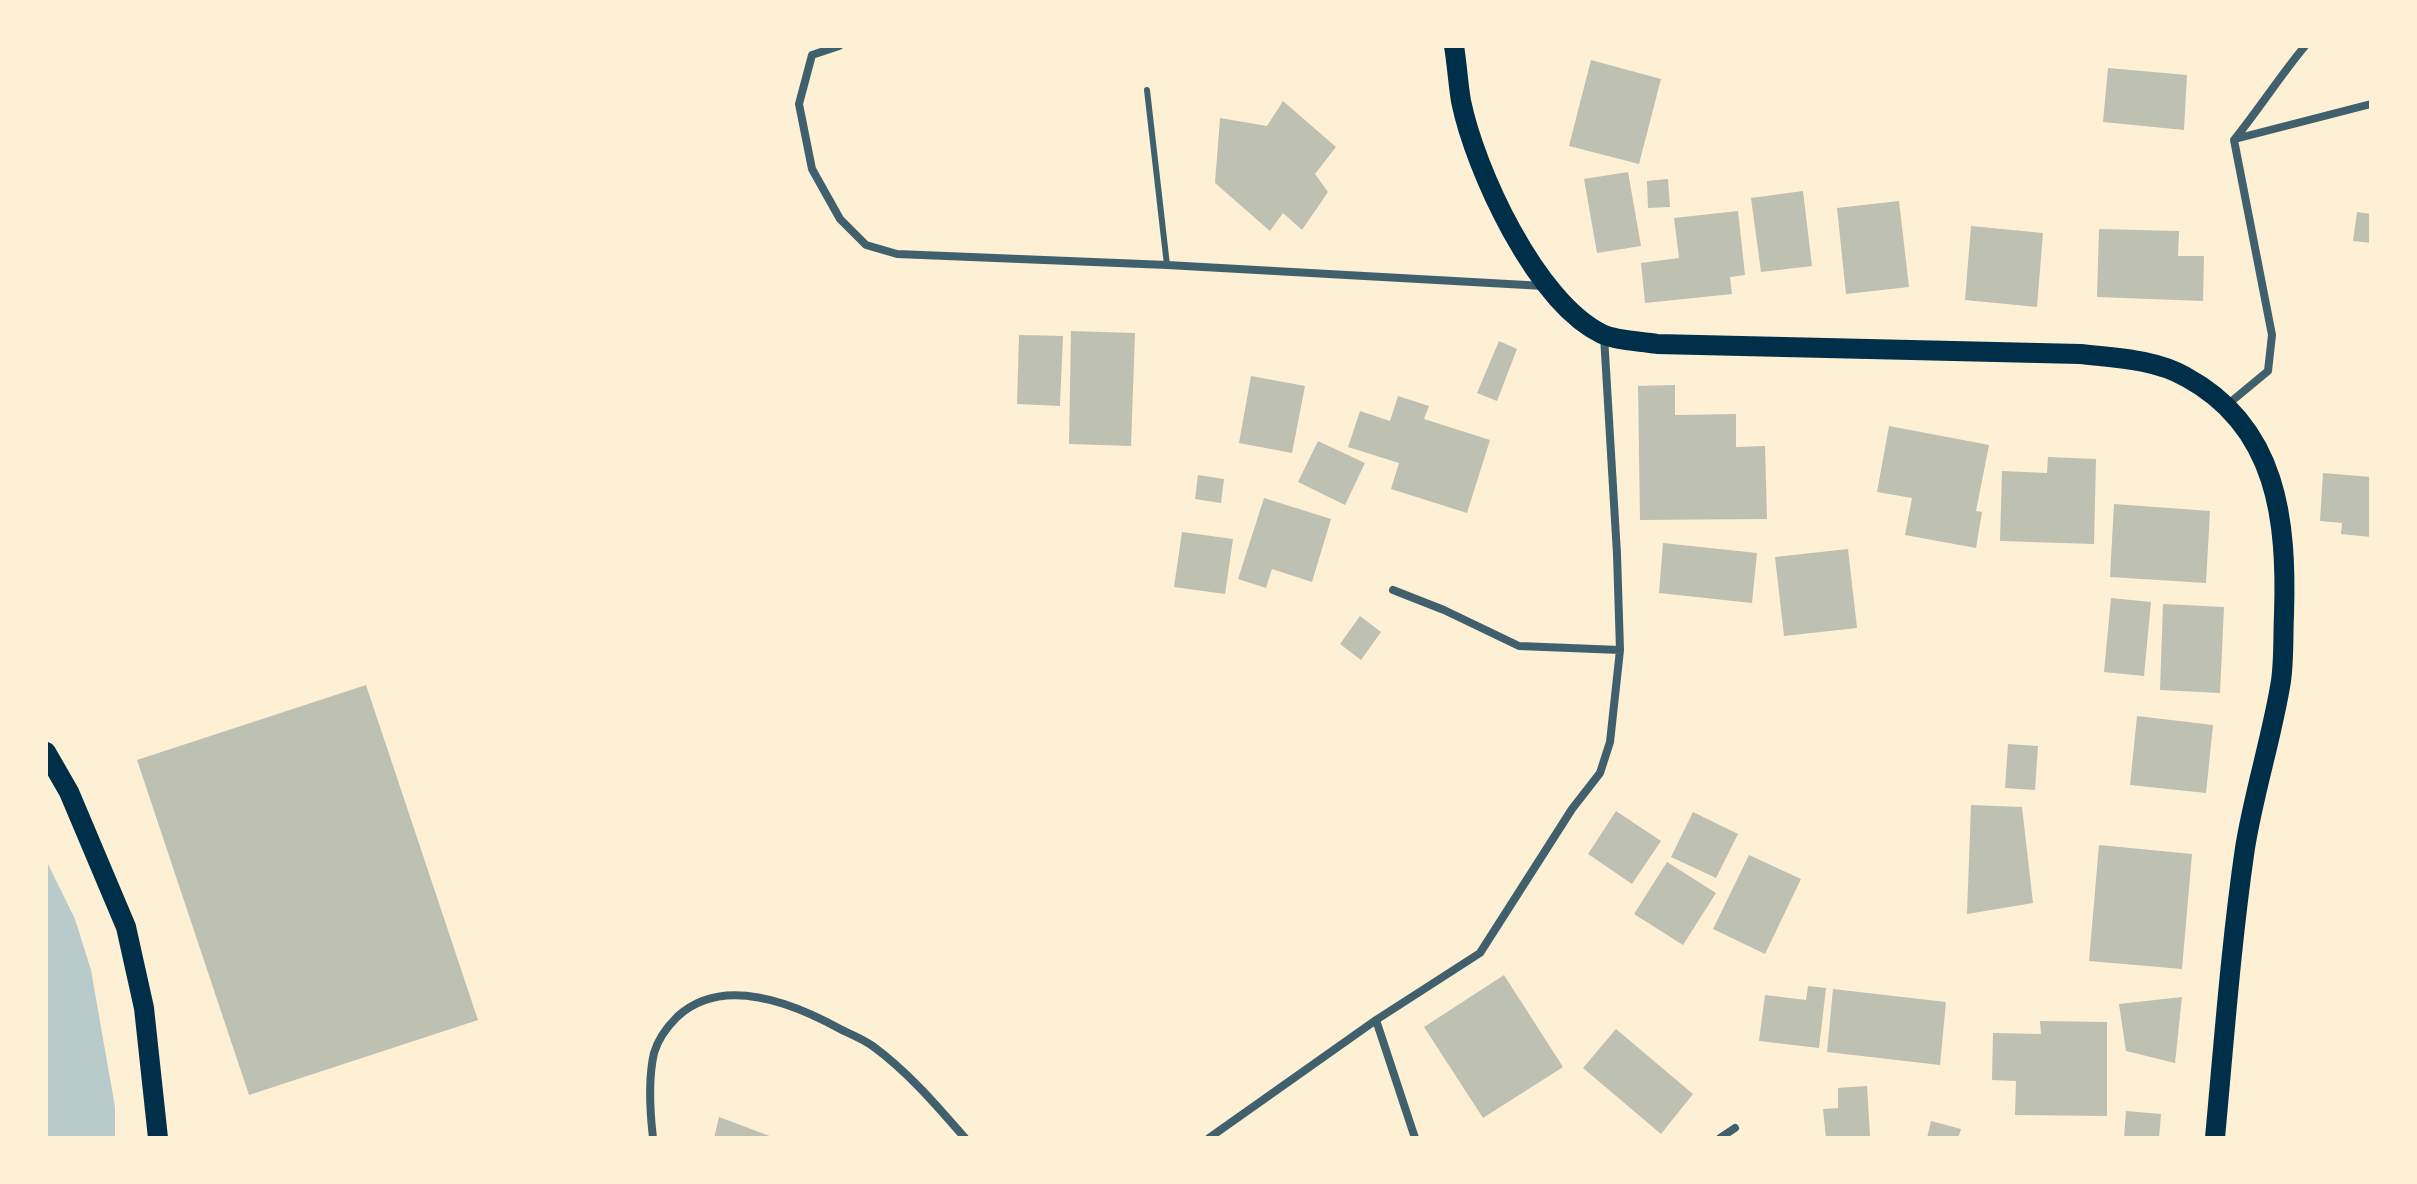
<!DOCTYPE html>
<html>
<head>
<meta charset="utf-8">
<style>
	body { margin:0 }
	#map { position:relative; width:2417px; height:1184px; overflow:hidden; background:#fdf0d5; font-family:Cabin,sans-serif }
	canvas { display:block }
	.frame { position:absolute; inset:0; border:48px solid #fdf0d5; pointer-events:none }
</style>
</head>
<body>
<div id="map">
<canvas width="2417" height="1184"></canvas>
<div class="frame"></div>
</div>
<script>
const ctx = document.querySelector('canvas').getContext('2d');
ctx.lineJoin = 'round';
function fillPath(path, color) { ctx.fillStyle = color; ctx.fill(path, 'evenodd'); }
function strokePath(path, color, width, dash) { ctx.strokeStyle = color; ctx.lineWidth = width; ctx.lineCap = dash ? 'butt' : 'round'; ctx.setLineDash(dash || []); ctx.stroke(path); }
fillPath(new Path2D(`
	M46,860l29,59 16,51 24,137v31h-69z`), '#b9caca');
fillPath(new Path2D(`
	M1591,60l70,19 -22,85 -70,-18z
	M2108,68l79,7 -3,55 -81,-8z
	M1283,101l53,46 -21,27 13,18 -26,38 -19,-17 -13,18 -55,-48 5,-65 47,8z
	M1628,172l13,74 -44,7 -13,-74z
	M1668,179l2,28 -22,1 -1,-27z
	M1803,191l9,75 -51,6 -10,-74z
	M1899,201l10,86 -63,7 -9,-86z
	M1738,211l7,64 -15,2 2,17 -87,9 -4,-40 38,-5 -5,-40z
	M2357,212l14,2v29l-18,-2z
	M1971,226l72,7 -6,74 -72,-7z
	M2099,229l80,2 -1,25h26l-1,45 -106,-4z
	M1071,331l64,2 -4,113 -62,-2z
	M1019,335l44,1 -3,70 -43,-2z
	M1499,341l18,8 -20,52 -20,-8z
	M1251,376l54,10 -13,67 -53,-10z
	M1675,385v30l61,-1v33l29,-1 2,73 -127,1 -2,-134z
	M1398,396l31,10 -5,13 66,21 -23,73 -76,-24 8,-26 -51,-16 12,-36 30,10z
	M1889,426l100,19 -13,66 6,1 -6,36 -71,-13 7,-37 -35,-6z
	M1318,441l47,22 -20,42 -47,-23z
	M2048,457l48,2 -2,85 -94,-3 2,-70 45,2z
	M2323,473l48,4v60l-30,-3 1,-11 -22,-2z
	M1198,475l26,4 -3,24 -26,-4z
	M1264,498l67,21 -19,63 -40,-13 -6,19 -28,-9z
	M2114,504l96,7 -4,72 -96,-6z
	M1182,532l51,7 -8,55 -51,-7z
	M1663,543l94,10 -5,50 -93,-10z
	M1848,549l9,79 -73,8 -9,-79z
	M2111,598l40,4 -7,74 -40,-4z
	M2163,604l61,3 -4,86 -60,-3z
	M1360,616l21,16 -20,28 -21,-16z
	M366,685l112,335 -229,75 -112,-335z
	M2137,716l76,9 -7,68 -76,-8z
	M2008,744l30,2 -3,44 -30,-2z
	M1971,805l51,2 11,96 -66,11z
	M1616,811l45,30 -29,43 -44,-30z
	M1693,812l45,22 -22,44 -45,-21z
	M2099,845l93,9 -10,115 -93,-8z
	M1749,855l52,24 -36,75 -52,-25z
	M1667,862l49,31 -33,52 -49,-31z
	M1504,975l59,92 -80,51 -59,-91z
	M1808,986l18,2 -7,60 -60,-7 6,-46 41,5z
	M1833,989l113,13 -6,63 -113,-13z
	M2182,997l-7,66 -49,-12 -7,-47z
	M2040,1021l67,1v94l-92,-1 1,-34 -24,-1 1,-47 48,1z
	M1616,1029l77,65 -32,40 -78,-66z
	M1867,1086l3,50 -44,2 -3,-29 15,-1v-20z
	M2126,1111l35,3 -2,24h-35z
	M719,1117l56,21h-61z
	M1931,1121l30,8 -3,9h-31z`), '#bec0b2');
strokePath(new Path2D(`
	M1147,90l20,175`), '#3f606c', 6);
strokePath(new Path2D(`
	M839,46l-27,9 -13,49 13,65 28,50 26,26 31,9 270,11 377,21
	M2235,139l136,-35
	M2227,405l41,-34 4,-36 -38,-195c25,-31 46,-64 71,-94
	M1393,590l51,20 75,36 101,4
	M1376,1020l39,118
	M653,1138c-3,-26 -5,-59 1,-85 4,-14 13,-26 23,-36 46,-43 118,-13 165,13 11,5 23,10 32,17 35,26 63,59 91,91
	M1209,1138l167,-118 104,-67 92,-144 28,-36 10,-31 10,-92 -3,-96 -13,-218
	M1720,1138l15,-10`), '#3f606c', 8);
strokePath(new Path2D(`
	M1454,46c3,18 4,37 7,55 14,69 75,201 141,233 15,7 38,7 55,10l423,10c35,4 75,5 106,23 92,50 101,144 98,238 -1,21 0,45 -3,66 -9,56 -27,111 -36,167 -14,96 -21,193 -30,290
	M46,752l23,40 57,135 18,81 14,130`), '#003049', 20);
</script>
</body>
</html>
